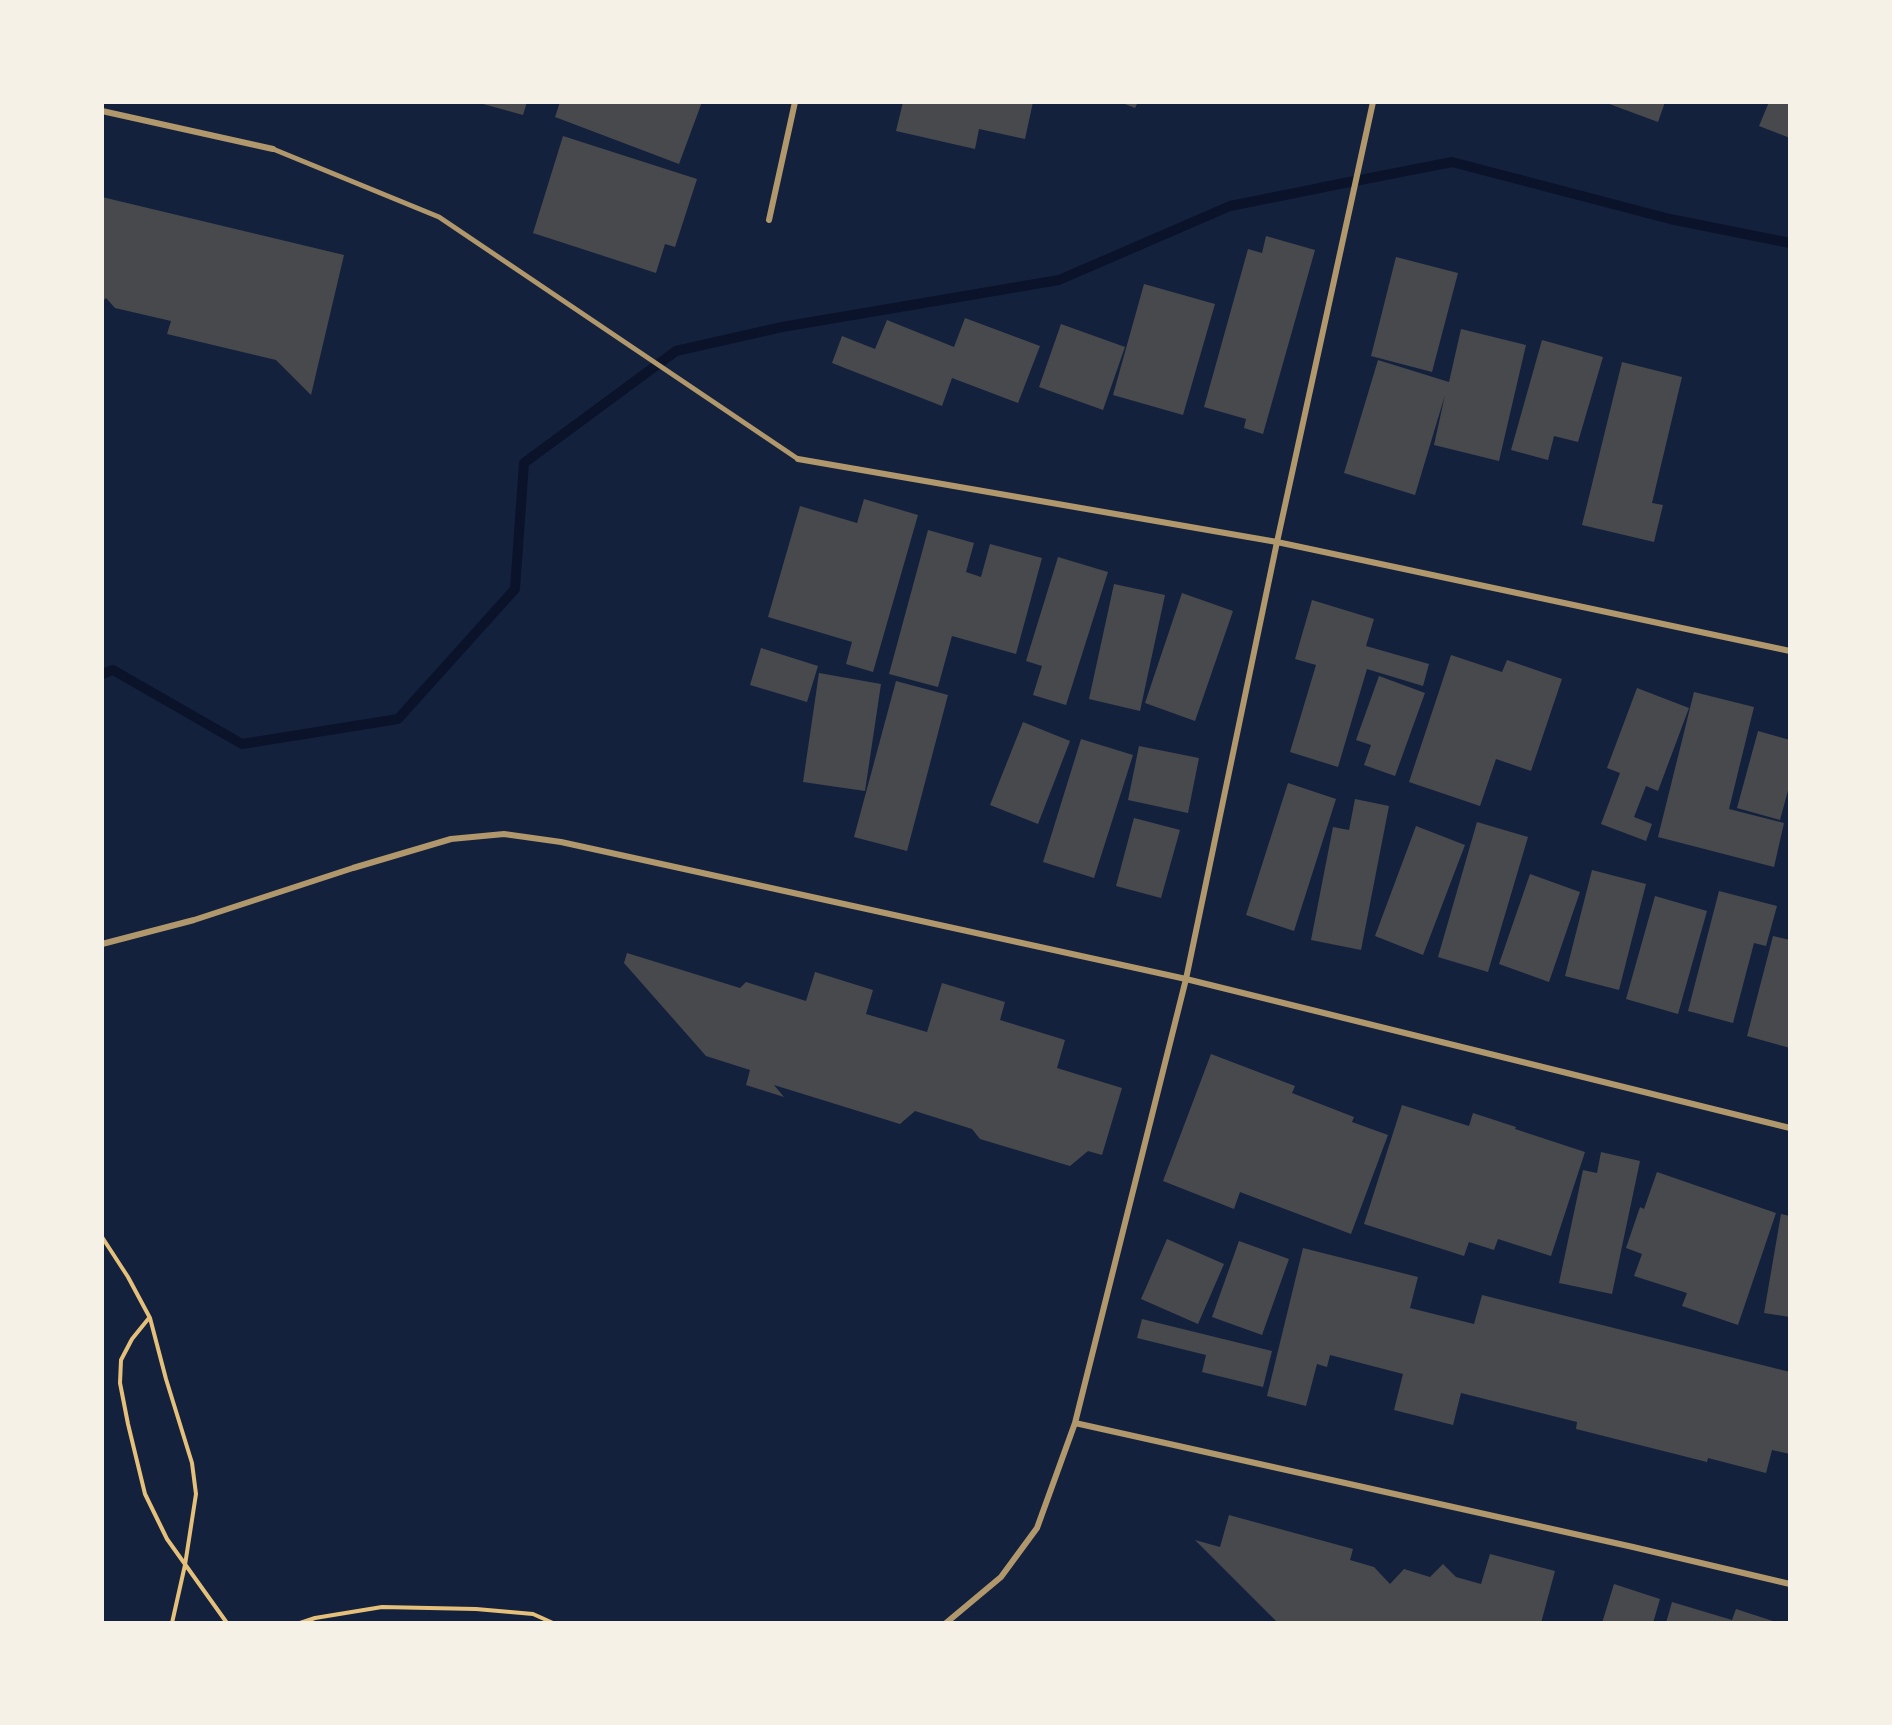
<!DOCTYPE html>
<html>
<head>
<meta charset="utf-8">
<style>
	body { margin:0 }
	#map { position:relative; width:1892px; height:1725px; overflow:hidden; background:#14213d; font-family:"Work Sans",sans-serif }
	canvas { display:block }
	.frame { position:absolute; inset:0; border:104px solid #f6f1e7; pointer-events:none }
</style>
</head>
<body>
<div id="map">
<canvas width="1892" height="1725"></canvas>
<div class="frame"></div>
</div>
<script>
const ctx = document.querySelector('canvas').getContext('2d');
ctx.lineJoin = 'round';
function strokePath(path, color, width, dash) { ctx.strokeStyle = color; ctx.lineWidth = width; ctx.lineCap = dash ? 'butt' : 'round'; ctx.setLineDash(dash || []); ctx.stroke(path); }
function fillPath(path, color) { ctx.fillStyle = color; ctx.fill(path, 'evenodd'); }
strokePath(new Path2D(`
	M1319,188l133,-26 218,57 120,24
	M102,674l11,-4 129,74 156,-25 117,-130 9,-126 152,-112 106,-24 277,-47 171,-74 95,-19`), '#0b132b', 10);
fillPath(new Path2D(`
	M476,102h51l-4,13z
	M560,102h142l-23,62 -124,-47z
	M903,102h130l-8,37 -46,-10 -4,20 -79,-18z
	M1120,102h18l-3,6z
	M1604,102h61l-7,20z
	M1769,102h21v36l-31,-12z
	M563,136l134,43 -22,68 -10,-3 -9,29 -123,-40z
	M102,197l242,58 -33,140 -35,-35 -109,-26 4,-13 -56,-13 -9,-10 -4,4z
	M1266,236l49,14 -52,184 -19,-6 2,-9 -42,-12 44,-158 14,4z
	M1396,257l62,16 -26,99 -61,-16z
	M1144,284l71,20 -32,111 -70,-20z
	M965,318l75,28 -22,57 -66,-25 -10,28 -110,-43 10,-27 33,13 12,-29 67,27z
	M1061,324l64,23 -22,63 -64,-23z
	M1461,329l65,16 -27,116 -65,-16 11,-50 -30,100 -71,-22 34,-113 71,22z
	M1542,340l61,17 -25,85 -24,-6 -6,24 -37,-10z
	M1622,362l60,15 -30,126 11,2 -9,37 -72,-17z
	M864,499l54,16 -45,157 -27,-8 6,-22 -84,-25 32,-111 57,17z
	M928,530l46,13 -8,29 15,5 9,-33 52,14 -26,96 -64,-18 -14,51 -49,-13z
	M1058,557l50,15 -42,133 -33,-10 9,-29 -16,-5z
	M1114,584l51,11 -25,116 -51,-12z
	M1182,593l51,18 -38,110 -50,-18z
	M1312,600l62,19 -8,27 63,18 -6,22 -56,-17 -29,98 -48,-15 26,-87 -21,-6z
	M761,648l57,18 -11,36 -57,-17z
	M1451,655l51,17 5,-12 55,19 -31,92 -35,-12 -16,47 -71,-24z
	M819,673l62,11 -16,107 -62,-9z
	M1379,676l46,17 -30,83 -31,-11 7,-20 -15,-5z
	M896,681l52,14 -41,156 -53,-14z
	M1637,688l52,20 -31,83 -12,-5 -12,31 18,7 -6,17 -45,-17 19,-51 -13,-5z
	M1694,692l60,15 -25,102 55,14 -10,44 -116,-30z
	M1023,722l47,19 -32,83 -48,-19z
	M1758,731l32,9v43l-10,37 -43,-12z
	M1081,739l52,16 -39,123 -51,-16z
	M1139,746l60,12 -11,55 -60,-13z
	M1288,783l48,16 -42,132 -48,-16z
	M1355,799l34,7 -28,144 -50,-10 22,-113 16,3z
	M1134,818l46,12 -19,68 -45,-12z
	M1477,822l51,15 -40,135 -50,-15z
	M1416,826l49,19 -42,110 -48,-19z
	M1592,870l54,14 -27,106 -54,-14z
	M1530,874l50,18 -31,90 -50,-18z
	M1719,891l58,15 -11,40 -12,-3 -21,80 -45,-12z
	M1655,896l52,15 -29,103 -52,-15z
	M1773,936l17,4v108l-43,-12z
	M627,953l113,35 6,-6 60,19 9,-29 58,18 -7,24 61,18 15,-49 63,19 -5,18 65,20 -8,28 65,20 -20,67 -14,-4 -18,15 -90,-27 -8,-10 -57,-18 -15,13 -126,-39 10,12 -38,-12 4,-15 -44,-14 -82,-93z
	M1211,1054l84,32 -3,7 62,24 -2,5 36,13 -37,99 -111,-42 -6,17 -71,-28z
	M1402,1105l67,21 4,-13 43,14 -1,2 70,23 -34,104 -53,-17 -4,11 -25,-8 -5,14 -100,-32z
	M1601,1152l39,9 -28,133 -53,-11 24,-113 14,3z
	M1657,1172l119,41 -38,112 -56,-19 5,-13 -53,-17 8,-22 -16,-6 14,-41 4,2z
	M1781,1214l9,2v101l-26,-4z
	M1167,1239l57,25 -26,60 -57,-25z
	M1239,1241l50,18 -27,76 -50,-18z
	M1303,1248l115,29 -8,31 64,16 8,-29 308,77v82l-18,-4 -6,23 -58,-15 -1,4 -131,-33 1,-7 -116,-29 -8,32 -59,-15 9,-36 -73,-19 -3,12 -10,-3 -11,42 -39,-10z
	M1142,1319l130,32 -9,36 -61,-15 4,-17 -69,-17z
	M1229,1515l124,34 -3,11 24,7 16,17 14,-15 26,8 13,-13 13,13 25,7 9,-30 65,17 -14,52h-263l-83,-83 25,7z
	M1614,1584l46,15 -7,24h-51z
	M1672,1602l60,18 4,-11 43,14h-113z`), '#48494c');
strokePath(new Path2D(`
	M102,1237l26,40 22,41 16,61 26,84 4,31 -11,71 -13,58
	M149,1318l-17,21 -11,21 -1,23 8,41 17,70 22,45 60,84
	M300,1623l15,-5 67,-11 94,2 57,5 20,9`), '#e5c07b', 4);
strokePath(new Path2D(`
	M273,149l166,68 359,242`), '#b1986c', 5);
strokePath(new Path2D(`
	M102,111l171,38
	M769,220l26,-118
	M798,459l479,83 513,109
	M102,944l92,-24 159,-52 98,-29 53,-5 57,8 625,137 604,149
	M1075,1423l558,124 157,37
	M946,1623l55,-46 36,-49 38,-105 111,-444 91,-437 96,-440`), '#b1986c', 6);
</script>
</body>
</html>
